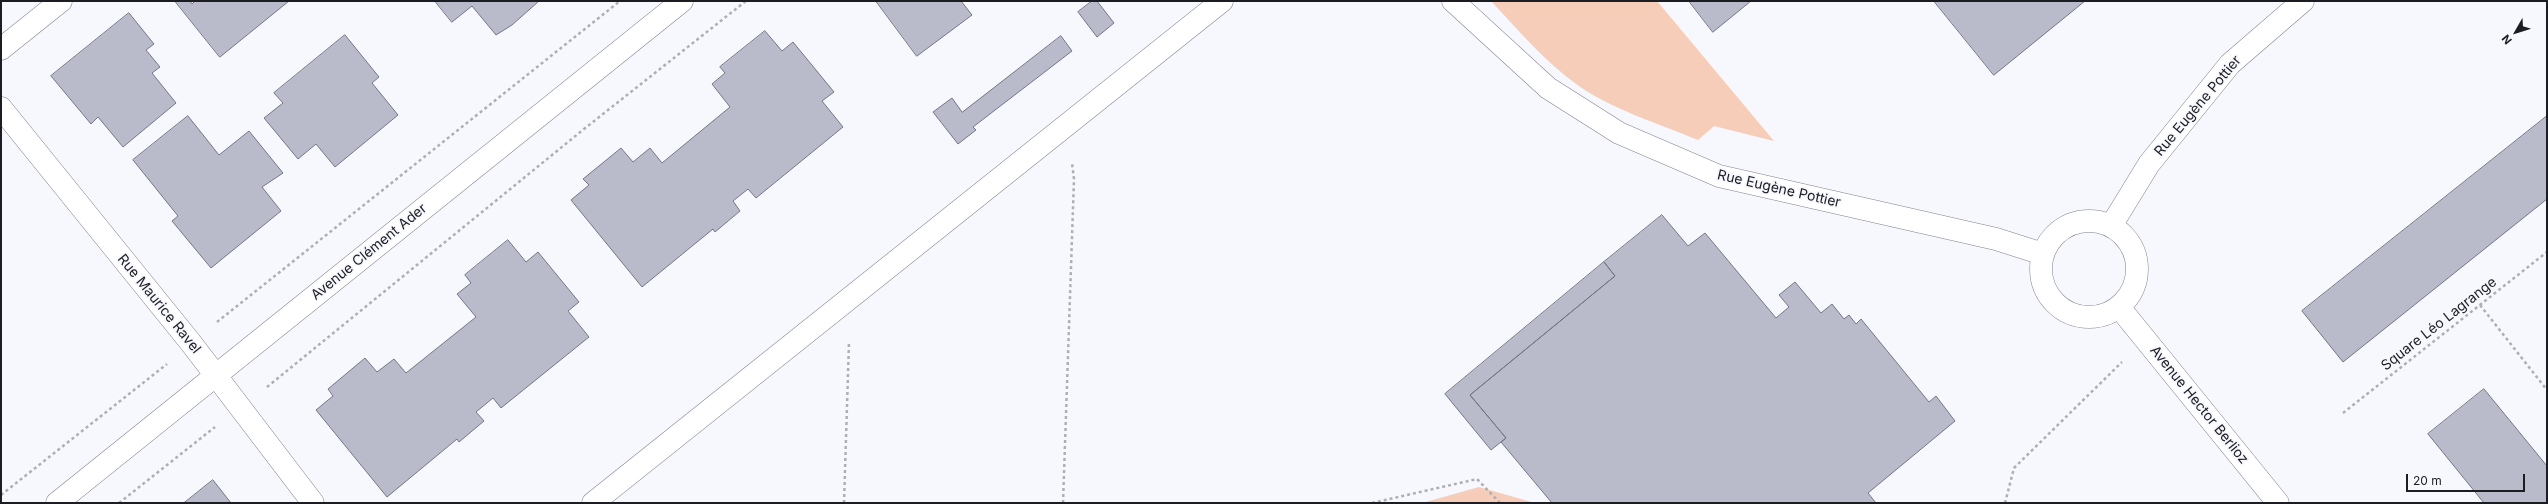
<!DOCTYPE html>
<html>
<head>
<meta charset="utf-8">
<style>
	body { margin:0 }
	#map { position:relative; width:2548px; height:504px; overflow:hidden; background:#f7f7fe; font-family:Inter,sans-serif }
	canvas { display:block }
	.frame { position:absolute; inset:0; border:2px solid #1c1d22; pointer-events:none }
	.north { position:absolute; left:2496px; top:12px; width:40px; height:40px; -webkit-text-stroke:3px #f7f7fe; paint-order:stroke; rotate:231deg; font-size:11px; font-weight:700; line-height:16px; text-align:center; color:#1c1d22 }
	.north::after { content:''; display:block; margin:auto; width:14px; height:18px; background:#1c1d22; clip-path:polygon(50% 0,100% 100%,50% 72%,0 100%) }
	.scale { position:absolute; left:2406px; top:474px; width:119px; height:18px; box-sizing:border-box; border:2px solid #1c1d22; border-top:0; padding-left:5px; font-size:12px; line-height:14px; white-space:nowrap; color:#1c1d22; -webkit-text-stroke:3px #f7f7fe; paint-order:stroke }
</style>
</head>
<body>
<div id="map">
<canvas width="2548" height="504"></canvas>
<div class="frame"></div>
<div class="north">N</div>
<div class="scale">20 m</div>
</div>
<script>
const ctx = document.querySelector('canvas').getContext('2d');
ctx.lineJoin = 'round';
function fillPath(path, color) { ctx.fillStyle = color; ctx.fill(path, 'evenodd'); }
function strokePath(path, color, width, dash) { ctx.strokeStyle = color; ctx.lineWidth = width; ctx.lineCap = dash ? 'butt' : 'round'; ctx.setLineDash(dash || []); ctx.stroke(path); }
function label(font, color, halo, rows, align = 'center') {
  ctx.font = font + ' Inter,sans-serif'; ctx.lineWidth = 3.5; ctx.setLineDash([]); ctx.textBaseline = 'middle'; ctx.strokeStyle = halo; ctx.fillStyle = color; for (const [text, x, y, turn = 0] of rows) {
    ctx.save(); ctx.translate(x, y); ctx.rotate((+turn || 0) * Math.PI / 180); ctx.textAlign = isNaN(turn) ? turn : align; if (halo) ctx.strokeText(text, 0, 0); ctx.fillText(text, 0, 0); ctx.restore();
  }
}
fillPath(new Path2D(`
	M1491,1h166l117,140 -60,-15 -16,14c-36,-15 -89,-32 -119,-54 -33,-23 -61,-56 -88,-85z
	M1479,487l56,16h-113z`), '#f6cdb8');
const building = new Path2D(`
	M175,1h15l2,3 3,-3h94l-69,56z
	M435,1h104l-27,24 -16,10 -24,-29 -20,16z
	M876,1h85l11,14 -55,41z
	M1092,1h5l17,22 -17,14 -19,-25z
	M1689,1h62l-38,31z
	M1934,1h151l-91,74z
	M129,13l25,31 -8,6 14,17 -8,6 24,30 -53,44 -25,-30 -7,7 -40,-48z
	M765,31l17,20 11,-9 41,50 -12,9 21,26 -87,71 -8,-9 -15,12 7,10 -25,21 -2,-3 -71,58 -71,-87 18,-15 -6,-6 38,-31 12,14 17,-14 12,15 68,-56 -18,-23 13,-11 -5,-6z
	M345,35l34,42 -7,6 26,32 -63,52 -19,-23 -18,15 -34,-41 19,-15 -9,-10z
	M1061,36l11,15 -99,76 3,3 -18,14 -25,-32 19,-14 10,14z
	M188,116l31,39 30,-24 34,42 -21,14 19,24 -70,57 -39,-47 6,-5 -45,-56z
	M2547,116v83l-204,163 -41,-51z
	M1662,215l26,31 17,-13 71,85 13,-11 -10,-12 16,-13 26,31 11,-9 12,15 5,-4 7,9 5,-5 68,83 7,-6 19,25 -87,72 8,10h-324l-51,-61 5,-4 -36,-43 145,-119 -11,-14z
	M508,240l18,22 12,-10 41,50 -11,9 21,26 -88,71 -8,-10 -17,14 8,9 -25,21 -2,-3 -70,58 -71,-87 17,-14 -5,-7 37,-31 12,14 17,-13 12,14 70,-56 -19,-23 14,-11 -6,-8z
	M1604,262l11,14 -145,119 36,43 -15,12 -46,-56z
	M2484,389l63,77v37h-63l-56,-69z
	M213,480l18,23h-47z`);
fillPath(building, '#b9baca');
strokePath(building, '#757685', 1);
const street = new Path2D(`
	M1453,1l95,87 71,45 100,43 277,63 47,15
	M1,49l60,-48
	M1,108l190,235 122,160
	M2041 269a48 48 0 1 1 96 0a48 48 0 1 1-96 0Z
	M2111,226l38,-62 81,-100 73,-63
	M2119,307l159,196
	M57,503l625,-502
	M593,503l629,-502`);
strokePath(street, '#808290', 23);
strokePath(new Path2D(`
	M2480,305l67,85
	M217,322l403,-321
	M267,387l317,-258 162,-128
	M2343,413l204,-161
	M1,495l166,-131
	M119,503l96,-76
	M844,503l5,-161
	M1063,503l11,-324 -2,-16
	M1372,503l105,-24 23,24
	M2005,503l9,-35 108,-106`), '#aeafb5', 2.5, [3, 3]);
strokePath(street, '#fff', 22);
label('14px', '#1c1d22', '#f7f7fe', [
	["Rue Eugène Pottier",2198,106,-50],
	["Rue Eugène Pottier",1779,189,13],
	["Avenue Clément Ader",369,252,-39],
	["Rue Maurice Ravel",159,304,51],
	["Square Léo Lagrange",2439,324,-38],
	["Avenue Hector Berlioz",2199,405,51]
]);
</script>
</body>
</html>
